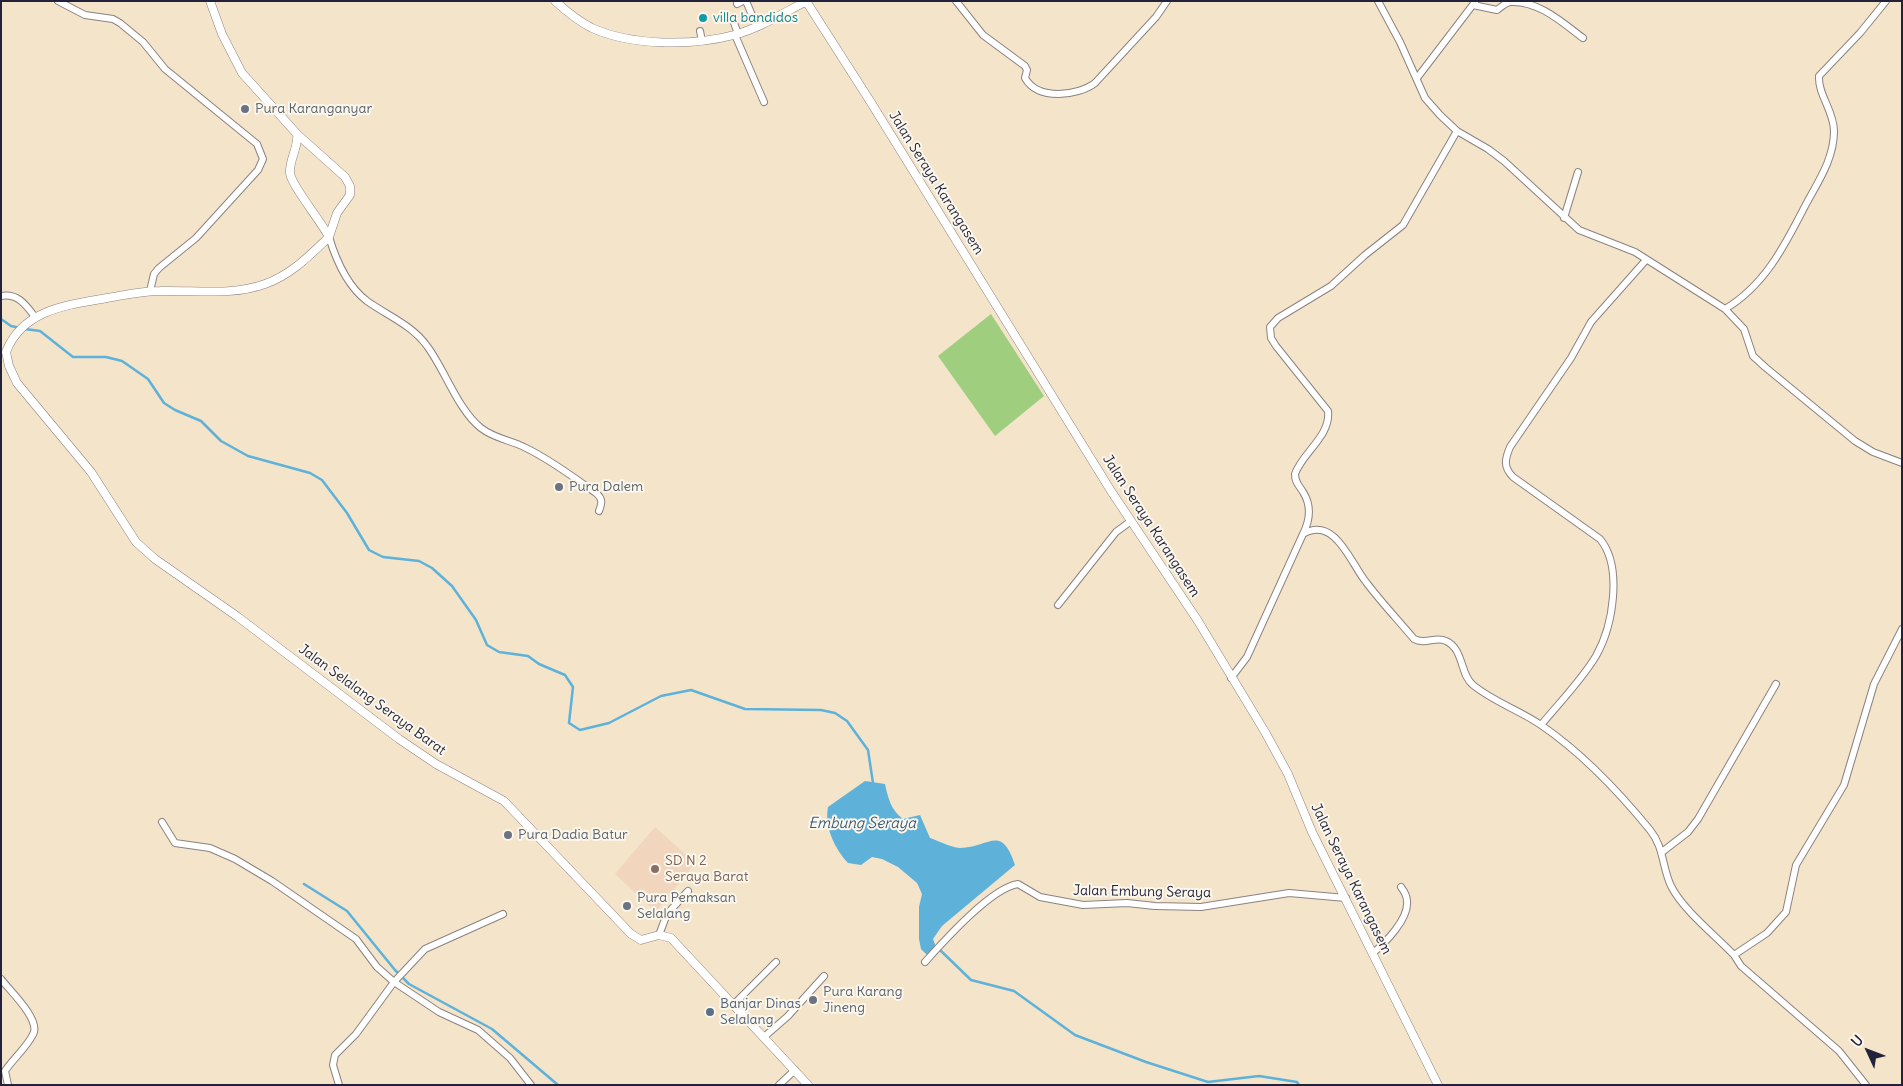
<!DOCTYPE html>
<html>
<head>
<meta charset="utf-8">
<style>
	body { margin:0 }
	#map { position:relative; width:1903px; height:1086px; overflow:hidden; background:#f4e4ca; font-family:Delius,sans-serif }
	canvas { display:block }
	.frame { position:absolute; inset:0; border:2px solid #22223b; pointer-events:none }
	.north { position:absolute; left:1843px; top:1026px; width:50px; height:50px; -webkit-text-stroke:4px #fbf7ec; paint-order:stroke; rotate:313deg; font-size:14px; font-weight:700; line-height:20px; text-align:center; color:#22223b }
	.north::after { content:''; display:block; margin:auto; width:18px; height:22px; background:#22223b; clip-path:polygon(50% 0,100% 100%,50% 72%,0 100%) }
</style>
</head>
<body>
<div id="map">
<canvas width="1903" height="1086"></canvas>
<div class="frame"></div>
<div class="north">U</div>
</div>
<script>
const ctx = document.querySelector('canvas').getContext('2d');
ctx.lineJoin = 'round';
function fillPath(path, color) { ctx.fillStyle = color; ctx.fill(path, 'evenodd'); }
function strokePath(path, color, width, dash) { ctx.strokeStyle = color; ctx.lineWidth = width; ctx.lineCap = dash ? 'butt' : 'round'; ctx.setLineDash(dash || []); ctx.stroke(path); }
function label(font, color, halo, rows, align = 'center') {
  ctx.font = font + ' Delius,sans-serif'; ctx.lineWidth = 4; ctx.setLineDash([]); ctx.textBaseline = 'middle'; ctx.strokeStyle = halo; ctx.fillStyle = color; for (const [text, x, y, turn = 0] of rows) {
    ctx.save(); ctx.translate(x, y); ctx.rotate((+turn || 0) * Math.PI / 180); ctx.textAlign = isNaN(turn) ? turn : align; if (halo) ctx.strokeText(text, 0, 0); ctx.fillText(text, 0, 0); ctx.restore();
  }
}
fillPath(new Path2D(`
	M655,827l40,36 -39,49 -41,-38z`), '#f1d5bd');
fillPath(new Path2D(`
	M991,314l53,82 -49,40 -57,-80z`), '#9ece7e');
fillPath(new Path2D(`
	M865,781l20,3c3,14 6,26 18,35l17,-4 10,23c9,3 20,9 30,10 29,0 41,-25 55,17l-73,61 -9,13 4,11 -8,7 -8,-8 -2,-10v-32l3,-13 -5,-11 -19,-16 -16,-8 -10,-2 -11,8 -13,-2c-13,-14 -24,-36 -20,-56z`), '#5eb2da');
strokePath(new Path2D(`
	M1,319l10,7 9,2
	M25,329l15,2 33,26h33l16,4 26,18 16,24 11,7 26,11 20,20 27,15 62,17 12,7 25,33 22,37 14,7 36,4 13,7 20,18 24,34 11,25 12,7 29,4 11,8 26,11 8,12 -4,36 11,7 29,-7 52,-27 30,-6 54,19 76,1 14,3 12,8 21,29 5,33
	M304,884l43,27 48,59 14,14 83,45 66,56
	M939,949l32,31 43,11 61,44 71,27 62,20 51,-6 38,6 2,3`), '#5eb2da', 2.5);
const minor = new Path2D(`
	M58,1l27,14 28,4 7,4 23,19 22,27 92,75 6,15 -5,11 -62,68 -37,30 -5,6 -4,17
	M746,1l11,26
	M956,1l27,34 42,31 2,4 -2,8c13,23 53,18 70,5l61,-66 11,-16
	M1378,1l22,41 25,56 15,17 17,16 31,18 16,12 75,69 56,22 90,57 19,20 9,27 12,11 90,74 18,11 29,11
	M737,4l6,-3
	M1473,5l24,5c4,-3 8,-7 13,-8 28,-2 53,21 73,36
	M733,20l5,14
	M700,31l2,10
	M735,35l29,67
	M1417,78l58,-76
	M1564,218l14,-46
	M329,237c7,23 18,49 38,64 21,15 45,24 60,45 18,24 31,64 54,82 14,11 30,12 45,20 25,12 47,29 70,45 7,6 6,10 3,18
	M1,296c17,-3 25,9 34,21
	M1725,309c39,-23 59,-62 79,-101 13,-25 30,-48 30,-77 0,-20 -16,-36 -15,-55l41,-43 26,-32
	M1303,534c7,-14 9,-28 0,-42 -4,-7 -8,-9 -8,-18 7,-21 36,-38 33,-63l-52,-65 -5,-8 -1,-11 8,-9 53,-32 34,-31 38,-30 54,-94
	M1058,605l58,-73 15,-11
	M1231,678l16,-21 56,-123c32,-19 48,30 63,48 15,20 32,38 48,57 11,6 22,-3 32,2 18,8 14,34 27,44 21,17 46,25 68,40 41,28 78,67 109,105 14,17 12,37 21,56 12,24 44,49 63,69l7,11 98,85 27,34
	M1541,725c18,-22 40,-44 55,-69 17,-30 27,-89 4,-117l-87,-62c-10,-10 -8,-18 -3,-30l61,-89 20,-36 55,-62
	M162,822l13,21 35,5 25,11 37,22 84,58 21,28 17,15 45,30 39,18 32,28 21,27
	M1662,852l26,-20 10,-13 78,-135
	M659,935l8,-21 21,-23
	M1373,953c12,-10 36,-34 34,-52 0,-5 -3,-10 -6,-14
	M1734,955l33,-22 19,-21 10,-47 48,-80 30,-101 28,-55
	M925,962c19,-21 66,-74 93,-78l22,13 43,8 44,-2 28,3 46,1 88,-14 57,5
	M1,979c9,12 37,38 33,53 -4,12 -22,28 -29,39l3,14
	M733,1005l43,-43
	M764,1037l24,-21 36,-40
	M339,1085l-6,-20 2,-10 21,-21 38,-52 31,-33 78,-35
	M779,1085l16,-15`);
const tertiary = new Path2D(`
	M210,1l12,33 20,39 55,61c2,13 -8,25 -7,39 1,12 31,48 39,64 -19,18 -38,38 -64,47 -33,12 -70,6 -105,7 -18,0 -35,4 -53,7 -39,7 -84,11 -101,54l3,14 8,17 74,89 45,70 19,17 83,58 161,122 37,25 68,37 127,133 10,6 18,-5 12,3 137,147
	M555,1c11,10 23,20 37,27 40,18 100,18 142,7 26,-7 49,-22 73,-34
	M806,1l64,100 241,390 87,130 67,111 23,42 24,58 126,253
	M297,134l48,43 5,9v9l-13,18 -8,24`);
strokePath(minor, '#8b8382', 8);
strokePath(tertiary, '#8b8382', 9);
strokePath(minor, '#fff', 6);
strokePath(tertiary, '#fff', 8);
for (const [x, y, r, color] of [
	[703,18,5,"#0f9aa8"],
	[245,109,5,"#6b7280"],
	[559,487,5,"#6b7280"],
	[508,835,5,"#6b7280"],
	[655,869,5,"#8d6e63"],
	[627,906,5,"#6b7280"],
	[813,1000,5,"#6b7280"],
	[710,1012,5,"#5c6f8a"]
]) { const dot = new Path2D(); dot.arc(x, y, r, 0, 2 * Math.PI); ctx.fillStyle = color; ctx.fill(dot); strokePath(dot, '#fbf7ec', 2); }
label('14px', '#0d838f', '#fbf7ec', [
	["villa bandidos",713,18]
], 'left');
label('14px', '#5b616d', '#fbf7ec', [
	["Pura Karanganyar",255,109],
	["Pura Dalem",569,487],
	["Pura Dadia Batur",518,835],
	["Pura Pemaksan",637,898],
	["Selalang",637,914],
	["Pura Karang",823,992],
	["Jineng",823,1008]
], 'left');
label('14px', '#22223b', '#fbf7ec', [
	["Jalan Seraya Karangasem",936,183,58],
	["Jalan Seraya Karangasem",1151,526,57],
	["Jalan Selalang Seraya Barat",372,700,36],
	["Jalan Seraya Karangasem",1351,879,64],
	["Jalan Embung Seraya",1142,892,1]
]);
label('14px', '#785e54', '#fbf7ec', [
	["SD N 2",665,861],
	["Seraya Barat",665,877]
], 'left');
label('14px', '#4e5e75', '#fbf7ec', [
	["Banjar Dinas",720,1004],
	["Selalang",720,1020]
], 'left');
label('italic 15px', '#3a5c7b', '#fbf7ec', [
	["Embung Seraya",862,824]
]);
</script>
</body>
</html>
